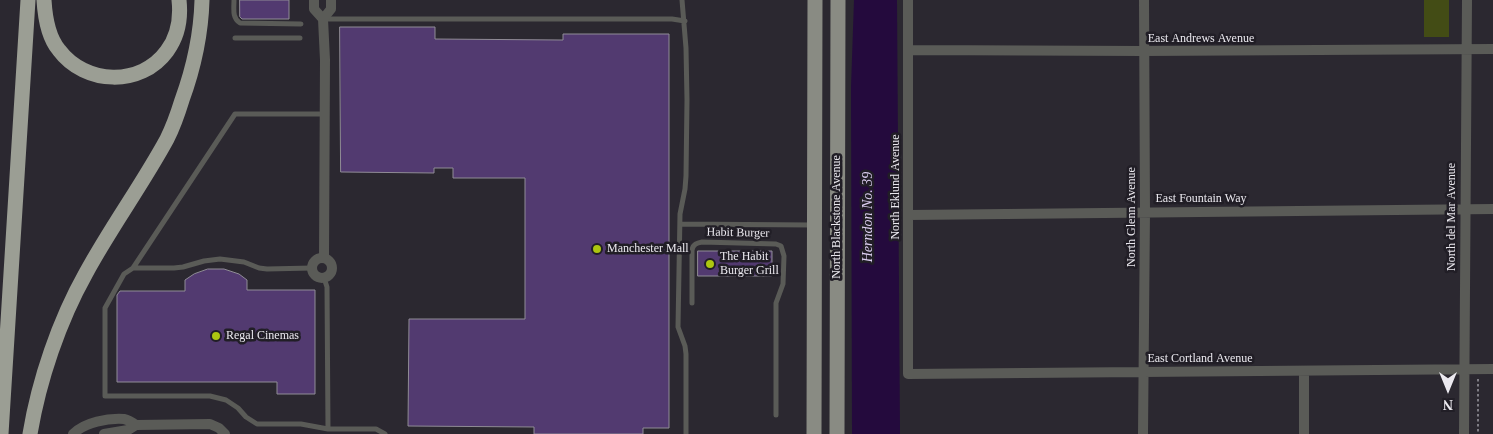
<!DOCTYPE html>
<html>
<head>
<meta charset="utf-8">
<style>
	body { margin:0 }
	#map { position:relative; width:1493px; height:434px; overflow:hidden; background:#2b2830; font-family:"Times New Roman",serif }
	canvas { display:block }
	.north { position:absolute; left:1423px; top:364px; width:50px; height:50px; -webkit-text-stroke:4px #211e26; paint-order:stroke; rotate:180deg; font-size:14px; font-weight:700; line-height:20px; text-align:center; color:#ebe9ef }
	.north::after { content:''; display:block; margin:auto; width:18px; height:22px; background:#ebe9ef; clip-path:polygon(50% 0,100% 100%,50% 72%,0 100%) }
</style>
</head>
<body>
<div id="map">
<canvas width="1493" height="434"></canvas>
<div class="north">N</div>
</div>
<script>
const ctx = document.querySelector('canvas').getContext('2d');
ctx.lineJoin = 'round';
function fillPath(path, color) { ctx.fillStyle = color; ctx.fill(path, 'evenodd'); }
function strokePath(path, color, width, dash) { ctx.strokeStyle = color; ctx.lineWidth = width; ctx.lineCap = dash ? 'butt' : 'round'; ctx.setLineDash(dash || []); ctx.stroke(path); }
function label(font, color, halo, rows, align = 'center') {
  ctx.font = font + ' "Times New Roman",serif'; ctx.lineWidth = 5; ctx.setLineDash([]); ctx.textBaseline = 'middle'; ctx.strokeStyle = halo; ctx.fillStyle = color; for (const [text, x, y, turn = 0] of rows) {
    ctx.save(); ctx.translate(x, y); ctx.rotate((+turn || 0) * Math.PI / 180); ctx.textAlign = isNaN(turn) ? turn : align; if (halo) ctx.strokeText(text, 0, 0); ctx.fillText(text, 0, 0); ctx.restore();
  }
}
fillPath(new Path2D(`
	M1424,0h25v37h-25z`), '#434c15');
fillPath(new Path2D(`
	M854,0h43l3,434h-48l-1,-347z`), '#240a3d');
const building = new Path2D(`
	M240,0h49v19h-47l-2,-2z
	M340,27h95v12l128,1v-6h106v394h-26v6h-109v-7l-126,-1 1,-107h116v-141h-72v-10h-19v5l-93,-1z
	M698,251h74v25h-74z
	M208,269h16l15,5 8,6v10h68v104h-38v-12h-160v-87l3,-4h65v-11l9,-6z`);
fillPath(building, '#523a70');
strokePath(building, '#908c96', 1);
strokePath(new Path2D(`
	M1478,379v55`), '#7f7d84', 2, [2.5, 2.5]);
strokePath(new Path2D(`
	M234,0c0,9 -2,18 6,23l61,1
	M682,0l4,48 1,52 -1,76 -1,13 -5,25 -2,113 7,19 1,8v80
	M323,19h349l13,2
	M235,38h65
	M680,224l132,1
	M133,268h41l9,-1 21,-6 16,-2 24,3 15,6 8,1 45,-1
	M324,278l3,9 1,142 -27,-5h-44l-11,-7 -8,-9 -12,-8 -16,-4h-105v-88l19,-34 9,-6 102,-154h90
	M692,303v-53c1,-6 5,-7 10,-8l74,2 5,2 3,10 -1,28 -7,19v112
	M328,429h48l9,5`), '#5a5b57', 5);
strokePath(new Path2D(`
	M314,0v9l9,10 2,41 -1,197
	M908,0v374l585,-5
	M323,19l8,-10v-9
	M909,50l234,1 350,-2
	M909,215l584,-6
	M312 268a10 10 0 1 1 20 0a10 10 0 1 1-20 0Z
	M136,425l74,-1 9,4 6,6
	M73,434c12,-12 35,-16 51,-15 5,1 8,3 12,6l-8,5 -24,4
	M1143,434l2,-222 -1,-212
	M1304,434v-63
	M1464,434l3,-434`), '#5a5b57', 10);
strokePath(new Path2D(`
	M814,434l1,-434
	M837,434l1,-434`), '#898b83', 15);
strokePath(new Path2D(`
	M44,0c1,17 4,37 15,50 26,35 82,37 108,1 11,-15 14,-33 12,-51
	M1,434l27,-434
	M30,434c9,-54 29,-113 56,-161 25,-46 56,-88 81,-134 6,-12 11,-26 15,-39 12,-33 19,-64 20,-100`), '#9b9e94', 15);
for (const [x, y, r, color] of [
	[597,249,5,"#adc610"],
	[710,264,5,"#adc610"],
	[216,336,5,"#adc610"]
]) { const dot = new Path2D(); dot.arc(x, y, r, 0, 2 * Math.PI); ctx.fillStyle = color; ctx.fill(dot); strokePath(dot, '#211e26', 2); }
label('12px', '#ebe9ef', '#211e26', [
	["East Andrews Avenue",1201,39],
	["North Eklund Avenue",896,187,-90],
	["East Fountain Way",1201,199],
	["North Blackstone Avenue",837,217,-90],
	["North Glenn Avenue",1132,217,-90],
	["North del Mar Avenue",1452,217,-90],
	["Habit Burger",738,233,1],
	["East Cortland Avenue",1200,359]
]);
label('12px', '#ebe9ef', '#211e26', [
	["Manchester Mall",607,249],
	["The Habit",720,257],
	["Burger Grill",720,271],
	["Regal Cinemas",226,336]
], 'left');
label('italic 14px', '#ddcff2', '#211e26', [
	["Herndon No. 39",868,217,-90]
]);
</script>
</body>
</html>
